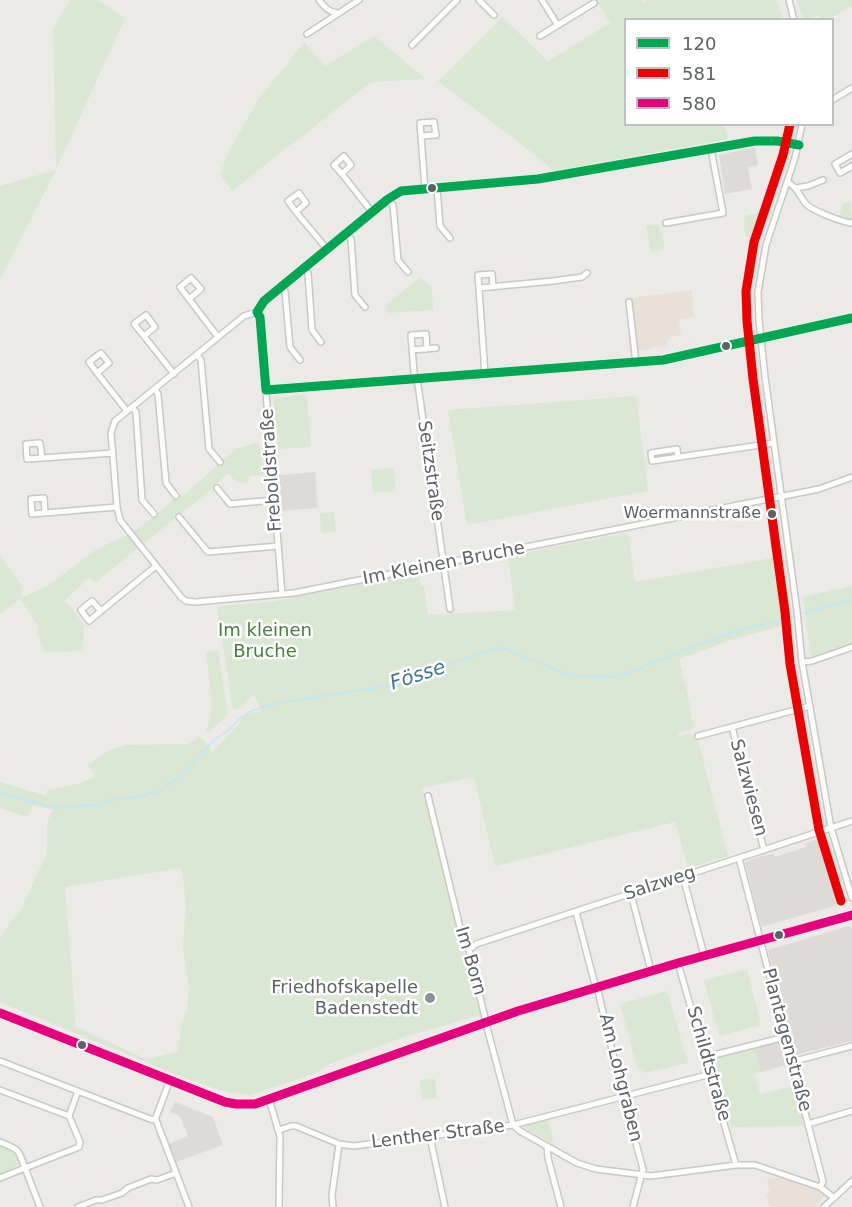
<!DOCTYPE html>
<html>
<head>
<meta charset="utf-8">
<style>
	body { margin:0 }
	#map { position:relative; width:852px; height:1207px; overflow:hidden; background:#eceae7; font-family:"DejaVu Sans",sans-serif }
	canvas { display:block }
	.legend { position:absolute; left:624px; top:18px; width:210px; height:108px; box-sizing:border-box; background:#fff; border:2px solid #bec0c1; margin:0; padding:8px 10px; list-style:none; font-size:18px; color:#5d6264 }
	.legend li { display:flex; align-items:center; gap:12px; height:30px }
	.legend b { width:30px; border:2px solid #bec0c1 }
</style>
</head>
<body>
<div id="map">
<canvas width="852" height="1207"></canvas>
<ul class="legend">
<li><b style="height:8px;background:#00a651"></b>120</li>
<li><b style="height:8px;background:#e00"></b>581</li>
<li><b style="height:8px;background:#e5007d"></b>580</li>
</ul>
</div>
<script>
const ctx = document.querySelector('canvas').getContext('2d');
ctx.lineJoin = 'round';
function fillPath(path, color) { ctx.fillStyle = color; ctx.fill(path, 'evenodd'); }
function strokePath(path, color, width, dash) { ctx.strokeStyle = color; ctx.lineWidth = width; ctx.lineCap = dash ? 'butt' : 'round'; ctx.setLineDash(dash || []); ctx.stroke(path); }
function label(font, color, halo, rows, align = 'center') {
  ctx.font = font + ' "DejaVu Sans",sans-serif'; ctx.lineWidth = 5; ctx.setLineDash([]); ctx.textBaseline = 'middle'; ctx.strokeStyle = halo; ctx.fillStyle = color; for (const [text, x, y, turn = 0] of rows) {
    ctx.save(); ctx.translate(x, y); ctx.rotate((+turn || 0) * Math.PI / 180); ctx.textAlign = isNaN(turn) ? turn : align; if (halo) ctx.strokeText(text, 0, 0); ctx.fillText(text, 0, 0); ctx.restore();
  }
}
fillPath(new Path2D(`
	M692,290l2,27 -15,3 2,15 -10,2 -4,4 1,4 -15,2v2l-16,2 -7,-53z
	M779,1177l34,11 12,7 -10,12h-45l-4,-13 4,-1 -3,-14z`), '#e9e1d7');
fillPath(new Path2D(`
	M755,147l3,18 -10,2 4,22 -27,5 -6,-39z
	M315,472l3,36 -36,3 -3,-36z
	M823,837h2l3,3 17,63 -84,24 -16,-65 20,-7 9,-1 1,3 31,-10 -1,-3z
	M849,926l3,2v113l-58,14 -26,-105z
	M778,1042l4,3 5,20 -26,7 -7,-24z
	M175,1102l38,15 10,28 -47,17 -7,-18 19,-8 -8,-20 -10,-4z`), '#dedad7');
fillPath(new Path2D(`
	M70,0h28l27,18 -69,152 -56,110v-94l56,-16 -3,-142z
	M596,0h45l2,3 5,-3h129l6,19 -157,1v104l98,1 4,14 -175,32 -14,-13 -101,-77 64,-64 46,44 62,-38z
	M797,0h55v6l-18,10 -12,4 -4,-4 -15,3z
	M374,36l52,43 -55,3 -139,109 -12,-16 8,-22 30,-53 46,-58 21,24z
	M851,202l1,18 -13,-4 4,-13z
	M765,212l-7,23 -12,2 -2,-11 1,-10z
	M658,224l4,9 3,16 -14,3 -5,-26z
	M421,277l11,12 1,21 -45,3 -2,-8z
	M305,395l2,2 4,48 -2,2 -31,2 -5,-51z
	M636,396l12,95 -181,34 -19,-115z
	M258,443l5,14 1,18 -14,1 -2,6c-11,2 -13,-1 -20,-9 -15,13 -28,28 -44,38l-89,72 -6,-5 -24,22 19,24 -1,27 -39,1 -7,-21 2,-4 -19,-28 -20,15v-59l21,29v14l28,-13 48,-36 30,-14 15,-9 32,-27 12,-6 51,-45z
	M394,468l2,23 -23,2 -2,-23z
	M334,512l2,20 -15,1 -1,-20z
	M628,533l7,49 149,-26 8,67 -61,17 -52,19 7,28 8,42 -15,3v4l10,-2 8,3 31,119 -40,12 -13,-46 -180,44 -21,-89 -52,11 22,91 36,136 -73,21 -78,28 -13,9 -66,22 -21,-2 -47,-16 -182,-75v-63l9,-15 12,-14 25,-55c4,-18 -4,-29 7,-45l-20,-5 -5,12 -28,-9v-26l47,14v-6l30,-6 19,-7 -8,-12 23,-16 15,-4 62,-1 12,-8 13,16 34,-38 14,-3 -7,-17 -12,13 -9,3 -16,-104 53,-4 130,-26 1,2 18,-4 2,12h3l4,29 87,-5 -7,-54zM182,868l4,36 -3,44 6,42 -2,19 -6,16 -3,27 -32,7 -70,-32 -11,-140z
	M852,586v59l-41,12 -8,-60z
	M218,650l10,65 -20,18 -2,-3c11,-18 2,-57 0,-78z
	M747,969l14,56 -42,11 -15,-56z
	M667,991l21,72 -44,10 -1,-5 -5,2 -18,-66z
	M754,1048l7,24 -6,2 5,20 34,-8 10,40 -73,1 -19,-67z
	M435,1079l2,19 -15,2 -2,-20z
	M548,1119l6,25 -28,-15 -1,-2 1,-2z
	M0,1145l17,7 4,11 -4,2v5l-17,7z`), '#d9e7d3');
strokePath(new Path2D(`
	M799,614l53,-14
	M0,793l56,15 33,-3 9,1 13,-6 33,-4 6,-3h7l9,-8 13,-7 35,-38 16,-11 8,-9 13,-9 19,-6 27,-5 104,-16 28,-10 12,-7 57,-19 7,1 59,24 12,3 37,1 27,-8 13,-7 74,-28 68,-18`), '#bde9f4', 1.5);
const minor = new Path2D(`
	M319,0c5,6 9,12 18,13
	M479,0l15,15
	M542,0l15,24
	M789,0l5,20
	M307,34l52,-34
	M540,36l54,-33
	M412,45l45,-45
	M832,100l20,-12
	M802,124l-7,34 -29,87 -8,47 1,29 6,56 32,234 5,51 29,166 21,70
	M421,136l-1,-13 14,-1 2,13 -15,1 4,53
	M852,154l-17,10 5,9 12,-7
	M342,174l-8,-9 10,-9 7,9 -9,9 30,38
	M787,182c10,4 13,15 19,22 7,7 36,18 46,19
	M437,188l3,38 10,12
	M795,188l13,-2 15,-6
	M388,199l5,6 5,55 10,12
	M296,212l-8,-11 11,-8 7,10 -10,9 31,37
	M666,223l57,-10 -12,-64
	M346,234l5,5 4,56 10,12
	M303,268l5,5 4,57 9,12
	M282,286l3,5 5,56 10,13
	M479,288l74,-7 29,-4 5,-4
	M189,299l-9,-12 11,-9 10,11 -12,10 29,38
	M629,302l7,61
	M257,312l-13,4 -129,105 -4,12 6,74 3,13 61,77 5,4 9,1 99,-9 525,-104 33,-12
	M257,312l7,-11 124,-102 13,-8 137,-12 217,-38h22l22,4
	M257,312l3,5 22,277
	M144,336l-10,-12 12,-9 9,12 -11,9 30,38
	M427,349l-1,-15 -15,1 3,38 4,12 32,224
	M412,350l24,-2
	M197,355l4,5 8,89 11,13
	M97,373l-8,-11 12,-9 8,10 -12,10 30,38
	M485,374l-7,-99 14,-1 1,13
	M155,389l3,5 8,89 10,13
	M266,390l397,-30 189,-42
	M132,407l4,5 6,88 12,14
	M678,457l-1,-8 -26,4 1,8 122,-18
	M42,458l-15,1 -1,-15 14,-1 2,15 71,-5
	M217,488l13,16 44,-4
	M45,513l-1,-15 -13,1 1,15 85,-7
	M179,517l29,35 70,-6
	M101,611l-12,10 -8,-11 11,-9 9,10 55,-45
	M802,662l10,-1 40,-14
	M732,727l32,123
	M698,736l112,-30
	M428,796l36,148 5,6 20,85 24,90 198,-51
	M739,858l84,324 -3,5
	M683,877l21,78
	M631,894l20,77
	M576,912l18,69 3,6 26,109 20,73 -10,38
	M469,950l7,-6 376,-123
	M678,963l58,202
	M0,1013l225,89 11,2h19l263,-93 160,-48 174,-48
	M706,1057l79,-20
	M0,1061l150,58 6,1
	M791,1062l61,-16
	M170,1080l-14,37v3l33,87
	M0,1090l69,26
	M269,1099l11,37 -1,71
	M808,1124l44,-13
	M279,1130l12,-4h5l43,18 15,2 159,-21 7,6 57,32 19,6 55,7 85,-11h19l65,22 13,10
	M430,1137l15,70
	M0,1142c20,8 18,7 25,26l-25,10
	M547,1146l1,12 13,49
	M40,1207l-15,-39 54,-21 1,-5 -11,-26 9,-25
	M78,1207l18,-7h6l20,-7 6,-5 23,-9 6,1 19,-7
	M333,1207l-1,-12 7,-51
	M824,1207l28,-26`);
strokePath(minor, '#c8c8c7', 8);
strokePath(minor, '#fcfcfb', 5);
strokePath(new Path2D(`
	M257,312l7,-11 124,-102 13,-8 137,-12 217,-38h22l22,4
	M257,312l3,5 6,73
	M266,390l397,-30 189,-42`), '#00a651', 9);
strokePath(new Path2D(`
	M790,124l-7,31 -29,87 -8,49 1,30 6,58 32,233 5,52 29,166 22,71`), '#e00', 9);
strokePath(new Path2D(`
	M0,1013l225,89 11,2h19l263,-93 160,-48 174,-48`), '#e5007d', 9);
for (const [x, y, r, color] of [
	[432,188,5,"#5d6264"],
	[726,346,5,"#5d6264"],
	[772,514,5,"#5d6264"],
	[779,935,5,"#5d6264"],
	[430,998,6,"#8f9292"],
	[82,1045,5,"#5d6264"]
]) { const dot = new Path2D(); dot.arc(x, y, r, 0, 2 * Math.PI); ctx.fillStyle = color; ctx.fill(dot); strokePath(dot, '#fff', 2); }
label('16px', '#5d6264', '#fff', [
	["Woermannstraße",761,514]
], 'right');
label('18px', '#5d6264', '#fff', [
	["Freboldstraße",272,470,-94],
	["Seitzstraße",430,471,82],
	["Im Kleinen Bruche",444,564,-11],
	["Salzwiesen",748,788,75],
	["Salzweg",660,884,-18],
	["Im Born",470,961,74],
	["Plantagenstraße",786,1040,75],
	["Schildtstraße",708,1064,74],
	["Am Lohgraben",620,1078,76],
	["Lenther Straße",438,1135,-7]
]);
label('18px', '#447f39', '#fff', [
	["Im kleinen",265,631],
	["Bruche",265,652]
]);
label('18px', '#5d6264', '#fff', [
	["Friedhofskapelle",418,988],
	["Badenstedt",418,1009]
], 'right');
label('italic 20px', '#3e7891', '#fff', [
	["Fösse",418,676,-18]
]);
</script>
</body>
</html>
